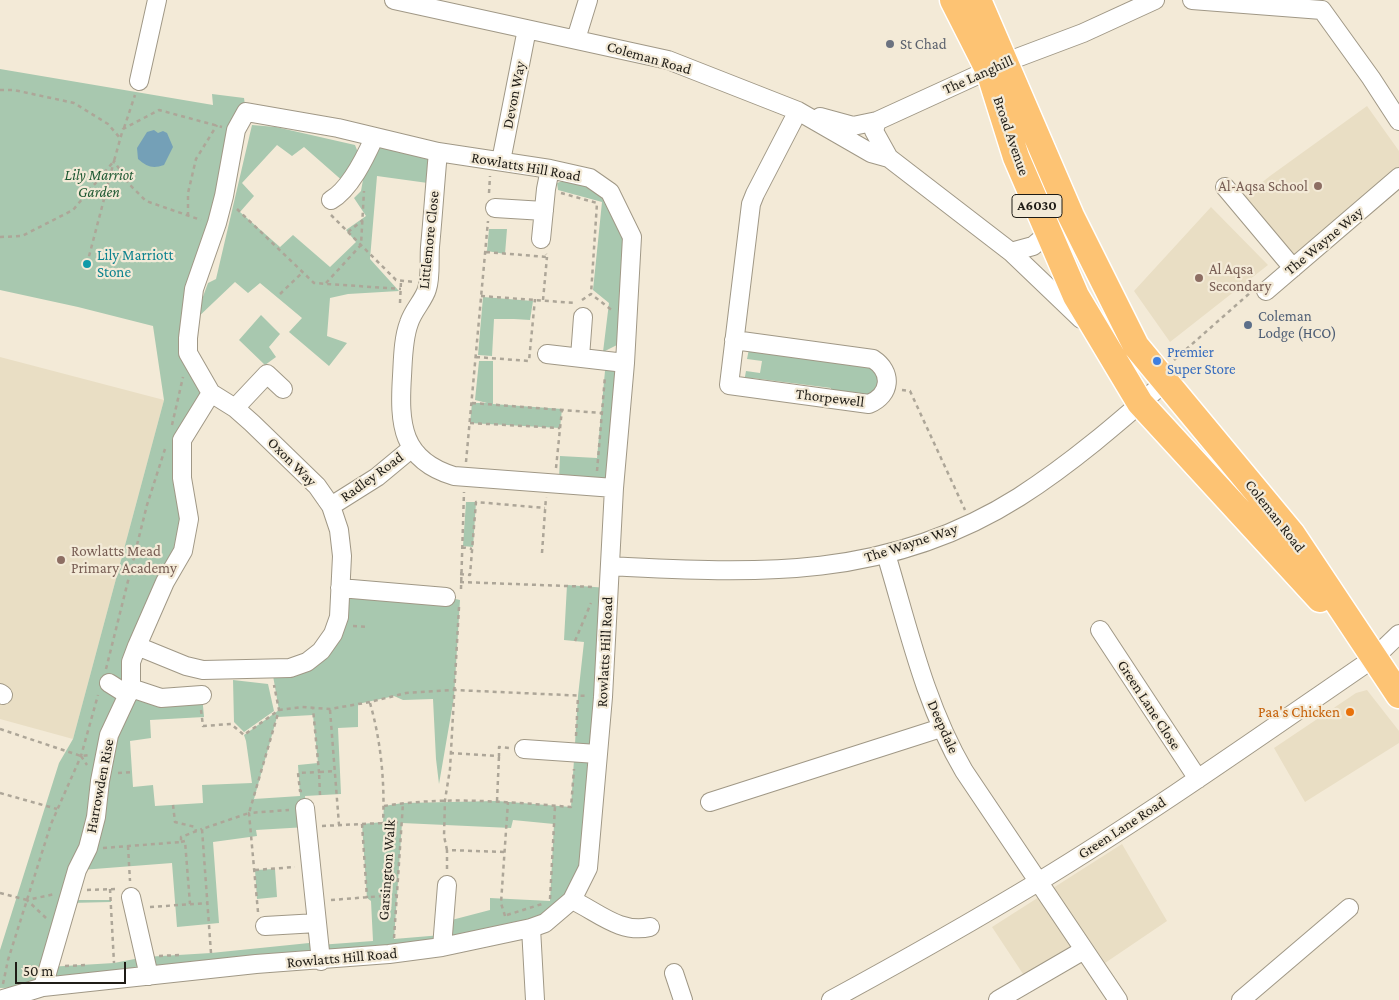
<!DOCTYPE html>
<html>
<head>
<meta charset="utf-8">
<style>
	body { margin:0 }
	#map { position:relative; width:1399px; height:1000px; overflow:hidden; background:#f3ead7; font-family:"Crimson Pro",serif }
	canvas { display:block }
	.scale { position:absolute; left:15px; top:962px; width:111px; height:22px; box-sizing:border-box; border:2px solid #1f1c16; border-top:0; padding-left:6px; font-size:15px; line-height:18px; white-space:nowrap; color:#1f1c16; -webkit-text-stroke:4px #f3ead7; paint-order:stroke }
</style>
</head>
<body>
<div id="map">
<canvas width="1399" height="1000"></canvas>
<div class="scale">50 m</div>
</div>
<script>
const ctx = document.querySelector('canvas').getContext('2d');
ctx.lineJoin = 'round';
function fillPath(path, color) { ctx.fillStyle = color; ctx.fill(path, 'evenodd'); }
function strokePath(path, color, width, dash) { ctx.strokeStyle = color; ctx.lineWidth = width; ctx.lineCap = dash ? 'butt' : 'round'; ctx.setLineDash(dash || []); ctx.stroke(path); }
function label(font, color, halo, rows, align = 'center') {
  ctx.font = font + ' "Crimson Pro",serif'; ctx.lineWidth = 4.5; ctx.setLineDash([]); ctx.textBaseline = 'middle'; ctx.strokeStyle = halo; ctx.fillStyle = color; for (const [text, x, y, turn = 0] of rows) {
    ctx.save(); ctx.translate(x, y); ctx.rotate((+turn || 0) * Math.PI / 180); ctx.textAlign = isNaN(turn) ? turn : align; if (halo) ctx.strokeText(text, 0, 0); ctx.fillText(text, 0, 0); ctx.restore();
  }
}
fillPath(new Path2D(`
	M1367,106l32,45v18l-106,87 -48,-60 25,-20z
	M1211,207l57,58 -98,77 -36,-51z
	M0,357l164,43 -91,339 -73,-20z
	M1367,690l32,41v12l-94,59 -31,-54 82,-55z
	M1122,844l45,77 -62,42 -17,-25 -61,42 -35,-53z`), '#e9dec4');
fillPath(new Path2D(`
	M0,69l213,36 -1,-11 32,4 2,14 -58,226 23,55 -29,47 7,79 -52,127 -6,42 71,7 2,22 -54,3 1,18 -21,3 3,46 20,-2 2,21 48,-3 -1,-18 50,-2 -6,-42 -2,-6 35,-25 -7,-40 49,-19 19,-63 106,9 14,3 -6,97 -15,87 -3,-25 -3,-60 -30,1 -9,-4 -36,8v23l-20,1 3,66 -36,2 2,31 -51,3 1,6 -44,6 6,81 -42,4 -5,-64 -91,7 -12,30h42v2l-42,1 -21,64 66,-4 31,-6 66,-4 108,-11v3l54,-4 -2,-40 -4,-3 -5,-74 21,-2 1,-16 19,-3 94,-2 74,6 7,-111 6,-54 -20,-2 3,-55 41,3 -20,280 -16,32 -41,28 -488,59 -43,1v-38l59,-187 14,-24 91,-339 -11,-74 -75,-19 -78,-17zM313,715l5,48 -20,2 2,31 -46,3 23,-82zM513,820l41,4 -4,77 -60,-3v12l-46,12 -2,13 -48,4 8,-116 109,5z
	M252,125l24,2 79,18 4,10 -14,28 -41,-36 -12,9 -15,-11 -35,38 12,13 -14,16 40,35 13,-12 37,32 26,-25 -10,-12 20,-14 -12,-18 7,-7 6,-34 7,-19 62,14 -1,32 -58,-8 -7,83 29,32 -51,3 -18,4 -3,38 20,7 -18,23 -40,-34 13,-14 -42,-35 -12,10 -13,-11 -41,39 14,-38 8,-4z
	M565,180l23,6 18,13 20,41 -7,104 -16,8 6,-49 -16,-13 9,-88 -44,-12 -1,-7z
	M489,229h18l-2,25 -18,-3z
	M483,297l50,4 -3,19 -16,-1h-20l-2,37 -14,-1z
	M261,315l19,19 -11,13 7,10 -11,8 -26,-25z
	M749,349l123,16 9,13 -9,19 -41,-3v-6l-79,-10 -1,5 -7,-1 2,-11 14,2 2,-12 -15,-2z
	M606,360l19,3 -11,125 -55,-9 1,-23 37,2z
	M479,361h14v43l69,5 -2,19 -90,-5 2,-20h15l-12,-3z
	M466,502h10l-3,45 -10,-1z
	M233,680l35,4 6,27 -30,21 -10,-10z
	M275,869l2,28 -20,2 -2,-29z`), '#a8c8af');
fillPath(new Path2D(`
	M154,130l4,3 5,-2 4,2 6,14 -9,18c-11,4 -17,2 -26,-6l-1,-11 10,-16z`), '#74a0b7');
const minor = new Path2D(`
	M394,0l274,60 130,51 73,42 18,5 122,94 70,67
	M1192,0l130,10 49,68 28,43
	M576,39l12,-39
	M139,81l18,-81
	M820,117l33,9 24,-5 129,-59 77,-29 72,-33
	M877,121l-3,10 15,27
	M438,152c-3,32 -5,64 -8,95 -1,14 1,30 -3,42 -3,11 -14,21 -18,34 -6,16 -6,36 -7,53 -3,48 -1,84 52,100l160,12
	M501,161l26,-132
	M1225,187l68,81
	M331,200c19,-11 34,-42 43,-62
	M495,208l49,3
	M541,239l5,-50 4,-20
	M1011,252l22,-6 23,-19
	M1266,291l133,-114
	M734,340l139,19c20,13 18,36 -4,45l-140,-19 22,-181 4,-10 43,-83
	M547,354l78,9
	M580,357l3,-40
	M235,408l32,-34 16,15
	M331,506l46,-29 35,-29
	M886,554c22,73 39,151 78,217l154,229
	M610,566c148,8 278,14 409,-69 53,-34 99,-74 146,-115
	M340,588l106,9
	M1100,630l98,149
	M109,683l19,12
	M131,688l30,10 41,-3
	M0,693l3,2
	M524,749l73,5
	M710,802l231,-74
	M305,808l16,153
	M131,897l18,79
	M572,900c26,12 48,34 78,27
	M265,926l52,-3
	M531,928l4,72
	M442,947l5,-62
	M674,973l9,27
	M43,987l34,-117 11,-22 8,-31 4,-36 9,-46 22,-47v-26l6,-16 28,-64 18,-31 6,-32 -7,-41v-38l29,-47
	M0,1000l43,-13 213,-23 133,-10 53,-7 89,-19 14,-5 27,-23 16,-32 15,-171 11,-209 11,-125 7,-126 -22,-45 -20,-14 -40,-9 -112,-17 -100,-24 -92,-16 -10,18 -12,66 -7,27 -23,66 -6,49v15l23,40 24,15 17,15 65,63 14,20 8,24 3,26 -3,61 -6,17 -12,17 -14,11 -17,6 -87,2 -17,-4 -49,-20
	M831,1000c70,-38 139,-77 207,-118 115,-70 225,-148 336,-224l25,-24
	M998,1000l86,-50
	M1241,1000l108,-92`);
const highway = new Path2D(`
	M953,0l36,71 27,86 60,139 64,107 180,196
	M978,0l93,216 65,130 156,188 107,161`);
strokePath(minor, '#a09886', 20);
strokePath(highway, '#fff', 29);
strokePath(new Path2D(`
	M0,90h14l60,13 34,21 12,14
	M124,128l11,-33
	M489,193l1,-17
	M561,193l36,10 -6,91
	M237,209l77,74 87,6
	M331,215l65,65 18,2
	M188,216v-23l8,-34 21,-34
	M348,232l15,-12
	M0,237l22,-1 51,-26 41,-49 9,-32 36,-19 63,17
	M486,252l61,5 -1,-3
	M87,264l27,-103 16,24 16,16 55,19
	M326,283l35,-38 3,-54
	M280,294l23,-22
	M481,296l94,7
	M543,300l4,-43
	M582,300l9,-6 22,17
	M400,303l1,-22
	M476,357l53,4 6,-62
	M1174,360l77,-68
	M902,390l8,1 55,119
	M472,403l129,10
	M470,423l90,5
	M172,425l11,-48
	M466,462l22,-241
	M556,468l6,-59
	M597,471l8,-95
	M462,547l10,2
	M542,553l4,-56
	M460,574l10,1 6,-73 69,6
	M460,582l134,5
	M461,589l3,-97
	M353,626l16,1
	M575,641l16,-38
	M106,669l41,-164 18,-56
	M370,703c11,38 15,80 13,120
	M201,710l2,16 28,-2 13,11 35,-25 23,-3 28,2 40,-7 36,-9 48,-3 134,6
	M330,710l9,115
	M0,729l81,27 8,-1
	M576,736l2,-40
	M450,753l49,3v-9l11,1
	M81,756l6,9
	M118,773l14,-1
	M302,791h-2l-2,-18 21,-1 -6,-63
	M0,793l57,16
	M320,795l-1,-23 16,-1
	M497,801l2,-45
	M173,805l2,17 20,5 1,4
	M384,806c62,-10 125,-4 187,1l3,-38
	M362,824l40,-2
	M322,826l40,-2 5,74
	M181,842l4,-1 5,63
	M128,846l2,35
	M103,848l78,-6v-5l21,-8
	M447,850l-3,-14 1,-36 5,-31 9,-162
	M447,869v-19l57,2
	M255,870l40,-3
	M110,889l4,74
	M87,890l30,-1
	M0,893l27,7
	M550,899l5,-93
	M331,900l65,-5
	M150,907l58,-4
	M258,912l-9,-99 40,-3
	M507,915l35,-11
	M505,916l-4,-13 7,-101
	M46,918l-19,-18 28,-6
	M394,938l9,-135
	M211,953l-9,-124 47,-16 30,-103 -5,-25
	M159,956l20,-1
	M65,966l22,-1
	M3,984l5,-24 43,-136 30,-68 17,-61`), '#ada698', 2.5, [4, 4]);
strokePath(minor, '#fff', 18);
strokePath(highway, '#fdc373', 26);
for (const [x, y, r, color] of [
	[890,44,5,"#6b7280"],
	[1318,186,5,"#8d6e63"],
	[87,264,5,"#0f9aa8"],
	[1199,278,5,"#8d6e63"],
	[1248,325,5,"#5c6f8a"],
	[1157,361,5,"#3f7fe0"],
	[61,560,5,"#8d6e63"],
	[1350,712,5,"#e8710a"]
]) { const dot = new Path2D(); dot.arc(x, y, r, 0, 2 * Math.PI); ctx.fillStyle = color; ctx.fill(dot); strokePath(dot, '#f3ead7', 2); }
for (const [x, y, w] of [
	[1037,206,50]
]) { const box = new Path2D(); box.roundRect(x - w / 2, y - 11.5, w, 23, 4); ctx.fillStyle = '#f3ead7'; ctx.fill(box); strokePath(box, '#1f1c16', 1); }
label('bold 14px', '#1f1c16', null, [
	["A6030",1037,206]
]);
label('15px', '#5b616d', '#f3ead7', [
	["St Chad",900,44]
], 'left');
label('15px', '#1f1c16', '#f3ead7', [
	["Coleman Road",649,58,16],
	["The Langhill",978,75,-24],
	["Devon Way",514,95,-79],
	["Broad Avenue",1011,136,71],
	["Rowlatts Hill Road",526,167,10],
	["Littlemore Close",429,240,-84],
	["The Wayne Way",1324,241,-40],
	["Thorpewell",830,398,7],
	["Oxon Way",292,462,45],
	["Radley Road",372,477,-36],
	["Coleman Road",1275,516,52],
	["The Wayne Way",911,543,-18],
	["Rowlatts Hill Road",605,652,-87],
	["Green Lane Close",1149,705,57],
	["Deepdale",943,727,66],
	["Harrowden Rise",100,786,-79],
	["Green Lane Road",1122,828,-33],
	["Garsington Walk",387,870,-86],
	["Rowlatts Hill Road",342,958,-5]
]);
label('italic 15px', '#1f5933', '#f3ead7', [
	["Lily Marriot",99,175],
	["Garden",99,192]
]);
label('15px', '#785e54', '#f3ead7', [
	["Al-Aqsa School",1308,186,"right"],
	["Al Aqsa",1209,269],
	["Secondary",1209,286],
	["Rowlatts Mead",71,551],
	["Primary Academy",71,568]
], 'left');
label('15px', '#0d838f', '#f3ead7', [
	["Lily Marriott",97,255],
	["Stone",97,272]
], 'left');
label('15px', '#4e5e75', '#f3ead7', [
	["Coleman",1258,316],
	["Lodge (HCO)",1258,333]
], 'left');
label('15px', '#366cbe', '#f3ead7', [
	["Premier",1167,352],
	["Super Store",1167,369]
], 'left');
label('15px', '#c56008', '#f3ead7', [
	["Paa's Chicken",1340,712]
], 'right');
</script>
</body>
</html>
